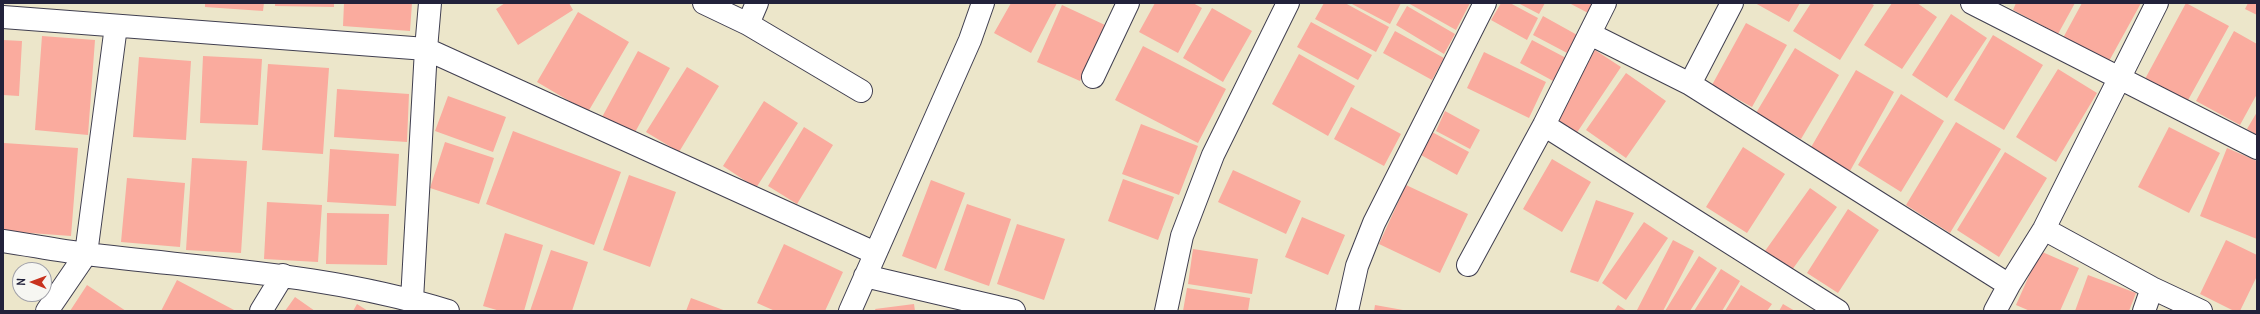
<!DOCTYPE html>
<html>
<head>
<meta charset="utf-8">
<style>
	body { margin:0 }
	#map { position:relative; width:2260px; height:314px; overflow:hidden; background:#ece6ca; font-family:Delius,sans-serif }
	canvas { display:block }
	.frame { position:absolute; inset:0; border:4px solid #22223b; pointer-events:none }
	.north { position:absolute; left:12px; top:262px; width:40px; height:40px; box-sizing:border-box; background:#f6f6f2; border:1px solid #a1a1a9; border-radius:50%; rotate:271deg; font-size:11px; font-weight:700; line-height:16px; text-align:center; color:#22223b }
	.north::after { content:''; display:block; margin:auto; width:14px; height:18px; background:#c8321e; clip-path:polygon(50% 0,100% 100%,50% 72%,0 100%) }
</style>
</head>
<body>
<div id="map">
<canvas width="2260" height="314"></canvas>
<div class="frame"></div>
<div class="north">N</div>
</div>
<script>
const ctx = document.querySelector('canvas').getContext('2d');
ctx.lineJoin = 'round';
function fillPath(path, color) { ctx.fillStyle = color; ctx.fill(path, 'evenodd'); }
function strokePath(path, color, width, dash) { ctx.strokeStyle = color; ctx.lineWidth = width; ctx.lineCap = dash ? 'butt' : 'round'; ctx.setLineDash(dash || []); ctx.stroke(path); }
fillPath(new Path2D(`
	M205,3h59l-1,8 -58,-4z
	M275,3h59v4l-59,-1z
	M344,3h68l-2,28 -67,-5z
	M505,3h64l4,7 -55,35 -22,-36z
	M1011,3h46l-26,50 -37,-20z
	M1155,3h38l9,5 -24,45 -39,-21z
	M1324,3h21l44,24 -13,25 -61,-33z
	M1350,3h51l-11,21z
	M1408,3h62l-14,27z
	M1501,3h9l28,15 -11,22 -36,-20z
	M1518,3h27l-6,11z
	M1569,3h27l-6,11z
	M1755,3h45l-11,19z
	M1811,3h59l4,2 -34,55 -47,-29z
	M1892,3h25l20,14 -35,52 -38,-24z
	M2016,3h59l-17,31 -45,-24z
	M2082,3h59l-33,60 -45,-25z
	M2186,3l43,23 -42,76 -42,-23z
	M2248,3h9v12l-12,-6z
	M1062,5l43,20 -25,56 -43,-19z
	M1407,6l48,28 -11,20 -48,-29z
	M1212,8l40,23 -29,51 -40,-24z
	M578,12l51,30 -41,70 -51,-30z
	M1951,14l36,24 -40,60 -35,-23z
	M1543,16l36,20 -10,18 -36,-19z
	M1311,22l61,33 -14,25 -61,-33z
	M1746,23l41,22 -35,62 -40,-22z
	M1395,31l49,27 -12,22 -49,-27z
	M2234,31l23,13v50l-17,31 -44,-24z
	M1993,35l50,30 -39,65 -50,-30z
	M42,36l53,4 -7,95 -53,-5z
	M3,40l19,1 -3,55 -16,-1z
	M1532,40l36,19 -13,23 -35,-19z
	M1143,46l83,43 -28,54 -83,-43z
	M1795,48l44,27 -38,64 -45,-26z
	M1595,50l26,17 -47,70 -25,-16z
	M638,51l32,17 -37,68 -32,-17z
	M1484,52l62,30 -17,36 -62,-30z
	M1299,54l56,32 -27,50 -56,-32z
	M203,56l59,3 -4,66 -58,-2z
	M139,57l52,4 -5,79 -53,-3z
	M268,64l61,4 -6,86 -61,-4z
	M687,67l32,19 -40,66 -33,-20z
	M2058,69l39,24 -41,69 -40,-25z
	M1856,70l38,22 -44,79 -40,-22z
	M1626,73l40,28 -40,57 -40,-28z
	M337,89l72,5 -2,48 -73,-5z
	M1901,94l43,27 -43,71 -43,-27z
	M448,96l58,21 -13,35 -58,-21z
	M764,101l34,22 -42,65 -33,-22z
	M1351,107l50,27 -17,32 -50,-27z
	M1445,111l35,19 -10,19 -34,-18z
	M2257,112v23l-10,-6z
	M1956,122l45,27 -51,84 -44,-28z
	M1141,124l57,22 -19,49 -57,-21z
	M804,127l29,18 -36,59 -29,-18z
	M2169,127l51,26 -31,60 -51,-26z
	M513,131l108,41 -27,73 -108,-41z
	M1432,132l37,20 -12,23 -36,-20z
	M445,142l49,16 -15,46 -49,-16z
	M4,143l74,5 -7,88 -68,-5z
	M1743,147l42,27 -38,59 -41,-26z
	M2227,148l30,13v78l-57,-23z
	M330,149l69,5 -3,52 -69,-4z
	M2005,152l42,26 -48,79 -42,-27z
	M192,158l55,3 -6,92 -55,-3z
	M1552,159l39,23 -29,50 -39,-23z
	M1233,170l68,31 -15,33 -68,-32z
	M629,175l47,17 -26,75 -47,-17z
	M127,178l58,5 -5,64 -59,-5z
	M1123,179l51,18 -16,43 -50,-19z
	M931,180l34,13 -29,76 -34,-13z
	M1406,185l62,29 -28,59 -61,-29z
	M1810,188l27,19 -45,63 -27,-19z
	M1596,200l38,13 -36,69 -28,-10z
	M267,202l55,3 -4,57 -54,-3z
	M967,204l44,15 -22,67 -45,-16z
	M1848,209l31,21 -41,63 -31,-20z
	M327,213l62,1 -2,51 -61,-1z
	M1302,217l43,18 -17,40 -43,-18z
	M1644,222l24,16 -42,62 -24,-17z
	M1017,224l48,15 -21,61 -47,-16z
	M505,233l38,12 -19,66h-24l-17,-5z
	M1673,240l21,11 -31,60h-24l-2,-1z
	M2226,240l31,15v21l-17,35h-6l-34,-17z
	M784,244l59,28 -18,39h-50l-18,-8z
	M1193,249l65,10 -6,35 -64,-10z
	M551,250l37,12 -16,49h-42z
	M2040,251l39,17 -19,43h-30l-14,-6z
	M1699,256l18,12 -27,43h-25z
	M1721,269l19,12 -18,30h-28z
	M2088,275l48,18 -7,18h-54z
	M177,280l59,31h-75z
	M87,285l39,26h-56z
	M1741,285l31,19 -5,7h-42z
	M1187,288l63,10 -2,13h-65z
	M295,297l20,14h-30z
	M691,298l35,13h-40z
	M357,304l11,7h-15z
	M914,304l1,7h-39l-1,-2z
	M1783,304l12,7h-16z
	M1375,305l28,5v1h-29z
	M1618,305l9,6h-13z`), '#faab9e');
const minor = new Path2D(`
	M704,3l44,21 113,67
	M1972,3l285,145
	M3,17l423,32 449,204
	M748,24l9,-21
	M1590,34l100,50 319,201
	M1093,77l35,-74
	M1690,84l42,-81
	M1544,125l294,186
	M2044,229l108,59 49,23
	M3,241c28,4 56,10 84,13 121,15 244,20 361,57
	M1468,265l76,-140 61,-122
	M865,276l149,35
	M412,300l14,-251 4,-46
	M47,311l39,-57 30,-228
	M261,311l22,-36
	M850,311l120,-271 13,-37
	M1166,311l16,-75 31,-81 75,-152
	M1347,311l10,-45 17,-43 111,-220
	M1995,311l14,-26 35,-56 113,-226
	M2144,311l8,-23`);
strokePath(minor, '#403f50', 24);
strokePath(minor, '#fff', 22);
</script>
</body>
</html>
